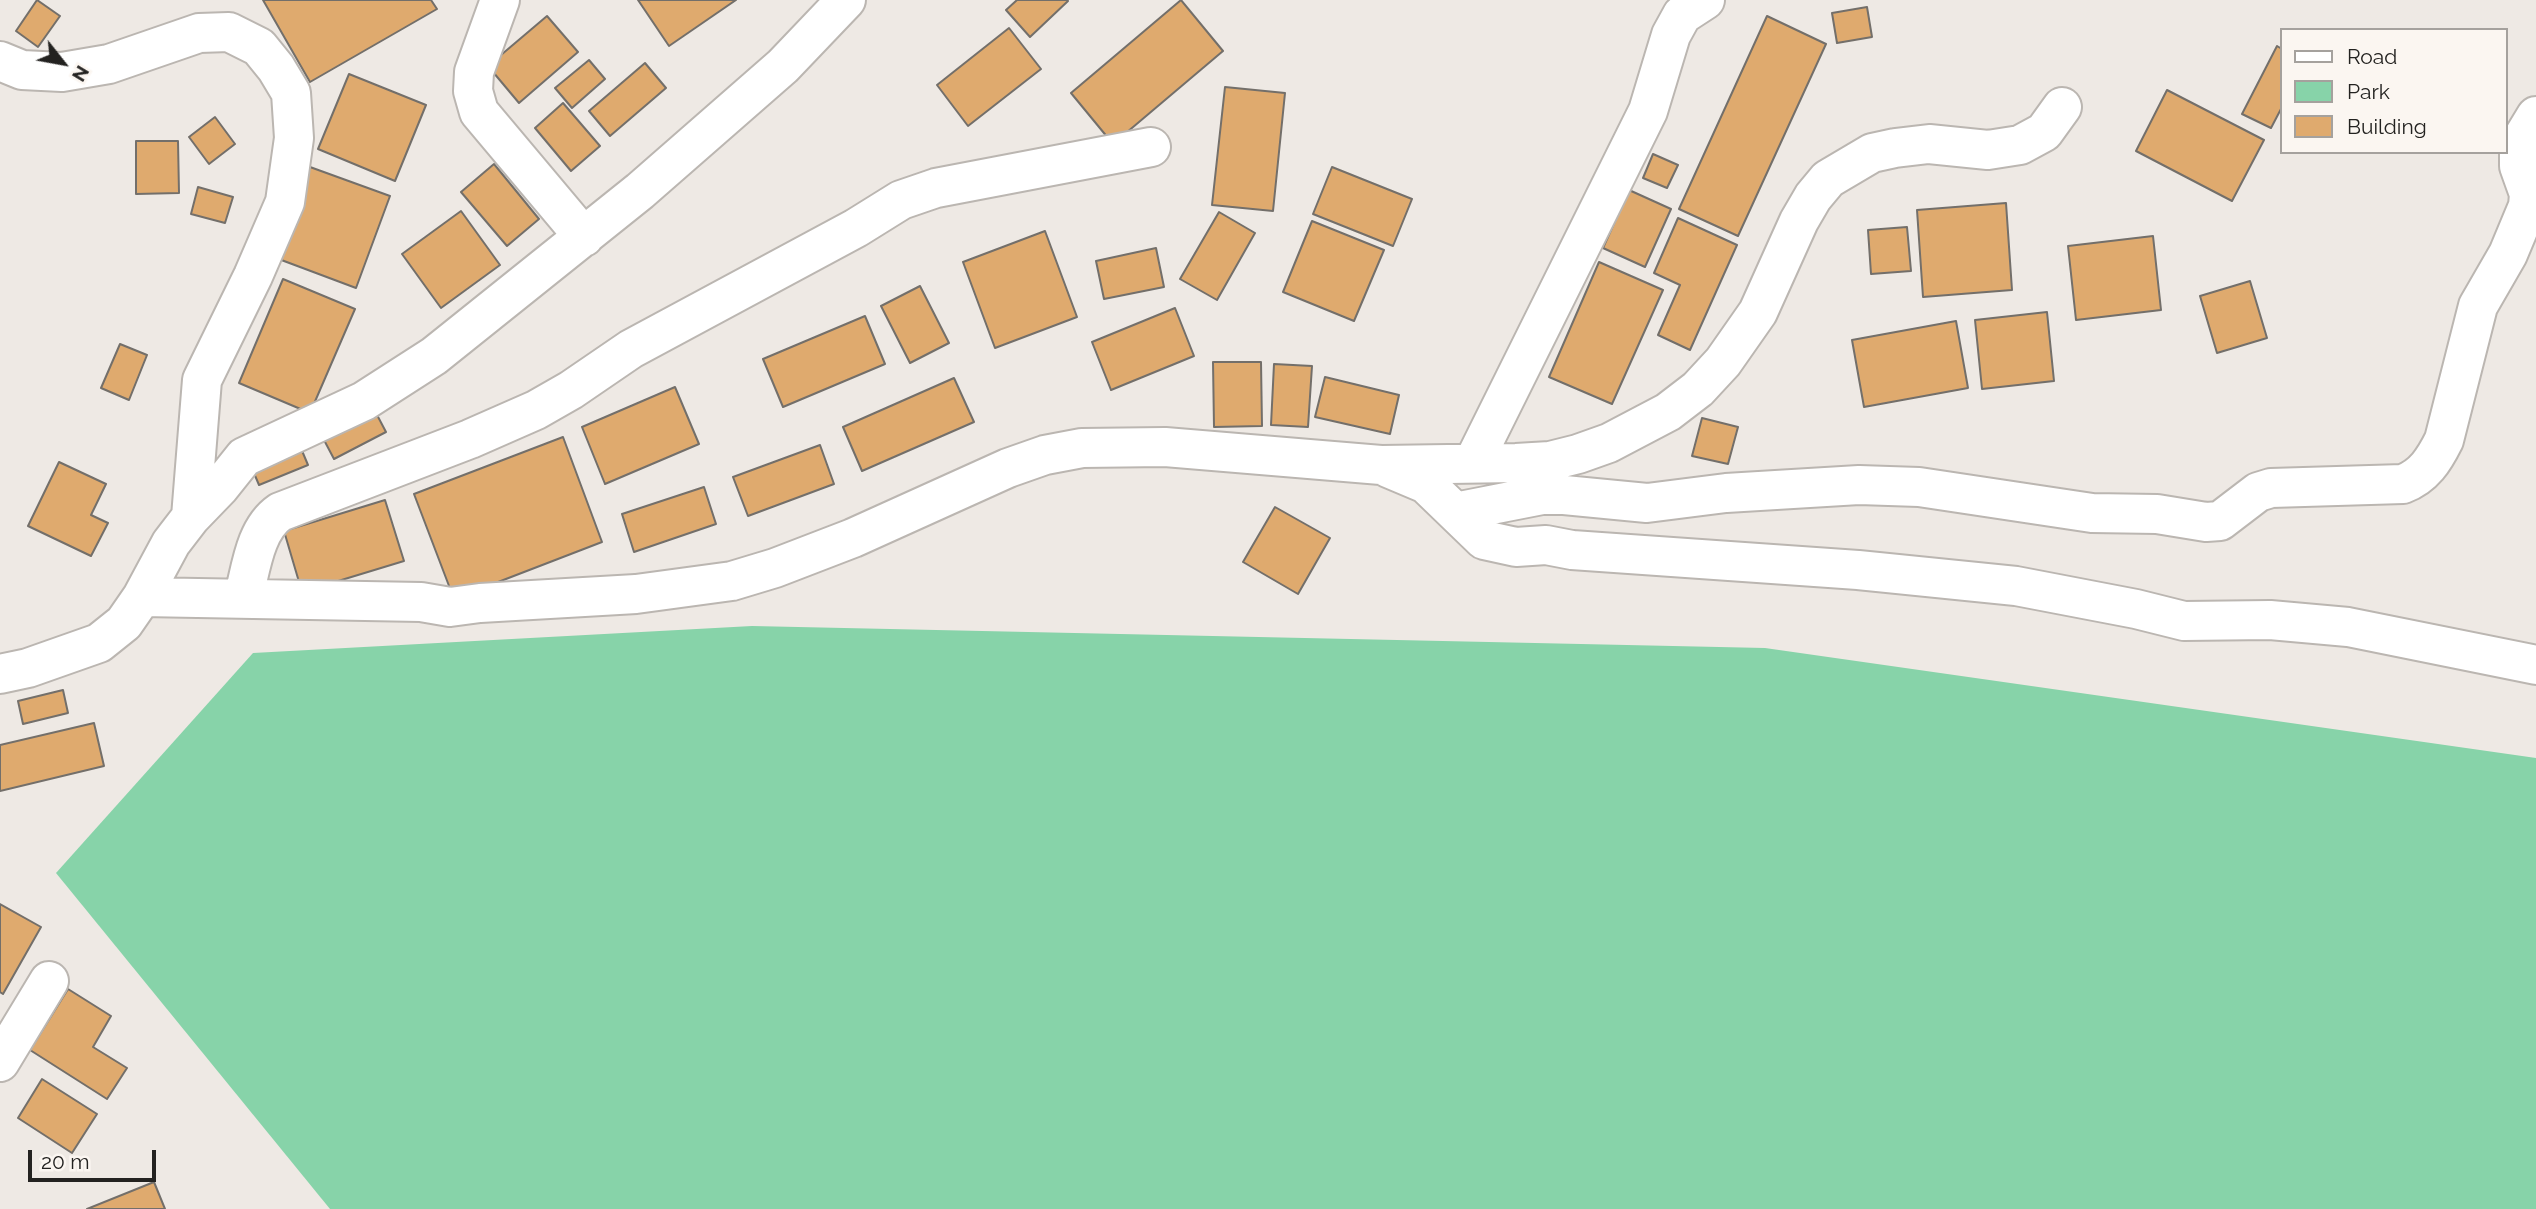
<!DOCTYPE html>
<html>
<head>
<meta charset="utf-8">
<style>
	body { margin:0 }
	#map { position:relative; width:2536px; height:1209px; overflow:hidden; background:#eee9e4; font-family:Raleway,sans-serif }
	canvas { display:block }
	.legend { position:absolute; left:2280px; top:28px; width:228px; height:126px; box-sizing:border-box; background:#fbf6f1; border:2px solid #a5a19d; margin:0; padding:9px 12px; list-style:none; font-size:21px; color:#232220 }
	.legend li { display:flex; align-items:center; gap:14px; height:35px }
	.legend b { width:35px; border:2px solid #a5a19d }
	.north { position:absolute; left:28px; top:28px; width:70px; height:70px; -webkit-text-stroke:5px #fbf6f1; paint-order:stroke; rotate:121deg; font-size:19px; font-weight:700; line-height:28px; text-align:center; color:#232220 }
	.north::after { content:''; display:block; margin:auto; width:24px; height:32px; background:#232220; clip-path:polygon(50% 0,100% 100%,50% 72%,0 100%) }
	.scale { position:absolute; left:28px; top:1150px; width:128px; height:32px; box-sizing:border-box; border:4px solid #232220; border-top:0; padding-left:9px; font-size:21px; line-height:24px; white-space:nowrap; color:#232220; -webkit-text-stroke:5px #fbf6f1; paint-order:stroke }
</style>
</head>
<body>
<div id="map">
<canvas width="2536" height="1209"></canvas>
<ul class="legend">
<li><b style="height:9px;background:#fff"></b>Road</li>
<li><b style="height:19px;background:#87d3a9"></b>Park</li>
<li><b style="height:19px;background:#dfaa6e"></b>Building</li>
</ul>
<div class="north">N</div>
<div class="scale">20 m</div>
</div>
<script>
const ctx = document.querySelector('canvas').getContext('2d');
ctx.lineJoin = 'round';
function fillPath(path, color) { ctx.fillStyle = color; ctx.fill(path, 'evenodd'); }
function strokePath(path, color, width, dash) { ctx.strokeStyle = color; ctx.lineWidth = width; ctx.lineCap = dash ? 'butt' : 'round'; ctx.setLineDash(dash || []); ctx.stroke(path); }
fillPath(new Path2D(`
	M752,626l1013,22 771,110v451h-2206l-274,-336 197,-220z`), '#87d3a9');
const building = new Path2D(`
	M37,0l23,16 -22,31 -22,-16z
	M263,0h168l6,9 -127,73z
	M638,0h98l-67,46z
	M1017,0h50l1,1 -38,36 -24,-27z
	M1181,0l42,51 -110,93 -42,-51z
	M1867,7l5,30 -35,6 -5,-30z
	M547,16l31,36 -59,51 -31,-37z
	M1767,16l59,28 -88,192 -59,-27z
	M1009,28l32,41 -73,57 -31,-41z
	M2277,46l5,3v58l-11,21 -29,-14z
	M589,60l16,19 -33,29 -17,-20z
	M645,63l21,25 -56,48 -21,-25z
	M349,74l77,31 -31,76 -77,-32z
	M1225,87l60,6 -12,118 -61,-6z
	M2167,90l97,50 -32,61 -96,-50z
	M563,103l37,43 -29,25 -36,-43z
	M215,117l20,27 -26,20 -20,-27z
	M136,141h42l1,52 -43,1z
	M1653,154l25,11 -11,23 -24,-10z
	M494,164l45,55 -32,27 -46,-54z
	M310,167l80,29 -34,92 -80,-30z
	M1332,167l80,32 -19,47 -80,-32z
	M198,187l35,10 -8,26 -34,-9z
	M1629,190l42,19 -26,58 -42,-19z
	M2006,203l6,87 -89,7 -6,-87z
	M461,211l39,54 -59,43 -39,-54z
	M1219,212l36,21 -38,67 -37,-21z
	M1678,218l59,27 -47,105 -32,-15 22,-50 -26,-12z
	M1312,221l72,29 -30,71 -71,-29z
	M1907,227l4,44 -40,3 -3,-44z
	M1045,231l32,86 -82,31 -32,-86z
	M2153,236l8,74 -85,10 -8,-74z
	M1156,248l8,39 -60,12 -8,-38z
	M1599,262l64,28 -51,114 -63,-27z
	M283,279l72,30 -45,104 -71,-30z
	M2250,281l17,57 -50,15 -17,-57z
	M920,286l29,57 -39,20 -29,-57z
	M1175,308l19,48 -83,34 -19,-48z
	M2047,312l7,69 -72,8 -7,-69z
	M865,316l20,48 -102,43 -20,-48z
	M1956,321l12,67 -104,19 -12,-67z
	M120,344l27,11 -18,45 -28,-12z
	M1213,362h48l1,64 -48,1z
	M1274,364l38,2 -4,61 -37,-2z
	M1325,377l74,18 -9,39 -75,-17z
	M954,378l20,44 -112,49 -19,-44z
	M675,387l24,57 -94,40 -23,-57z
	M376,413l10,19 -52,27 -10,-19z
	M1702,418l36,9 -10,37 -36,-8z
	M563,437l39,105 -148,57 -40,-105z
	M820,445l14,39 -86,32 -15,-39z
	M300,446l8,19 -49,20 -8,-19z
	M59,462l47,22 -15,31 17,8 -17,33 -63,-30z
	M704,487l12,37 -82,28 -12,-38z
	M385,500l19,61 -102,31 -18,-61z
	M1275,507l55,31 -32,56 -55,-32z
	M63,690l5,23 -45,11 -5,-23z
	M94,723l10,43 -104,25v-46z
	M0,904l41,23 -38,67 -3,-2z
	M68,989l43,27 -18,31 34,21 -20,31 -77,-49z
	M42,1079l55,35 -25,39 -54,-35z
	M154,1182l11,27h-78z`);
fillPath(building, '#dfaa6e');
strokePath(building, '#736f6a', 2);
const minor = new Path2D(`
	M500,0l-26,72 -1,19 6,21 105,125
	M0,61l22,9 40,2 47,-8 90,-31 30,-1 30,15 17,21 15,25 3,45 -9,64 -32,74 -51,104 -11,137
	M1473,463l175,-352 23,-76 11,-20 23,-15
	M1388,468l38,16 58,56 32,7 30,-2 26,5 286,20 158,16 120,23 48,12 86,-1 78,7 188,38
	M1455,512l87,-17h22l83,8 79,-10 133,-8 60,2 173,26 65,1 49,8 14,-1 38,-29 13,-4 132,-4c21,-8 31,-24 41,-44l34,-134 30,-52 20,-48 1,-12 -10,-28v-13l3,-14 14,-23
	M142,597l279,5 29,5 30,-4 156,-9 96,-13 43,-13 78,-30 155,-70 37,-13 37,-7 83,-1 216,18 135,-2 34,-2 28,-7 31,-11 59,-31 30,-23 25,-27 35,-50 41,-91 14,-24 15,-18 44,-26 23,-5 34,-4 59,6 32,-5 24,-13 18,-25
	M243,599c8,-29 11,-69 37,-87l190,-73 66,-29 35,-20 60,-41 225,-121 45,-28 35,-12 215,-41
	M0,674l28,-6 71,-25 25,-20 18,-26 29,-54 20,-26 29,-30 24,-30 120,-56 70,-45 206,-165 143,-125 63,-66
	M0,1062l49,-81`);
strokePath(minor, '#bbb6b1', 42);
strokePath(minor, '#fff', 38);
</script>
</body>
</html>
